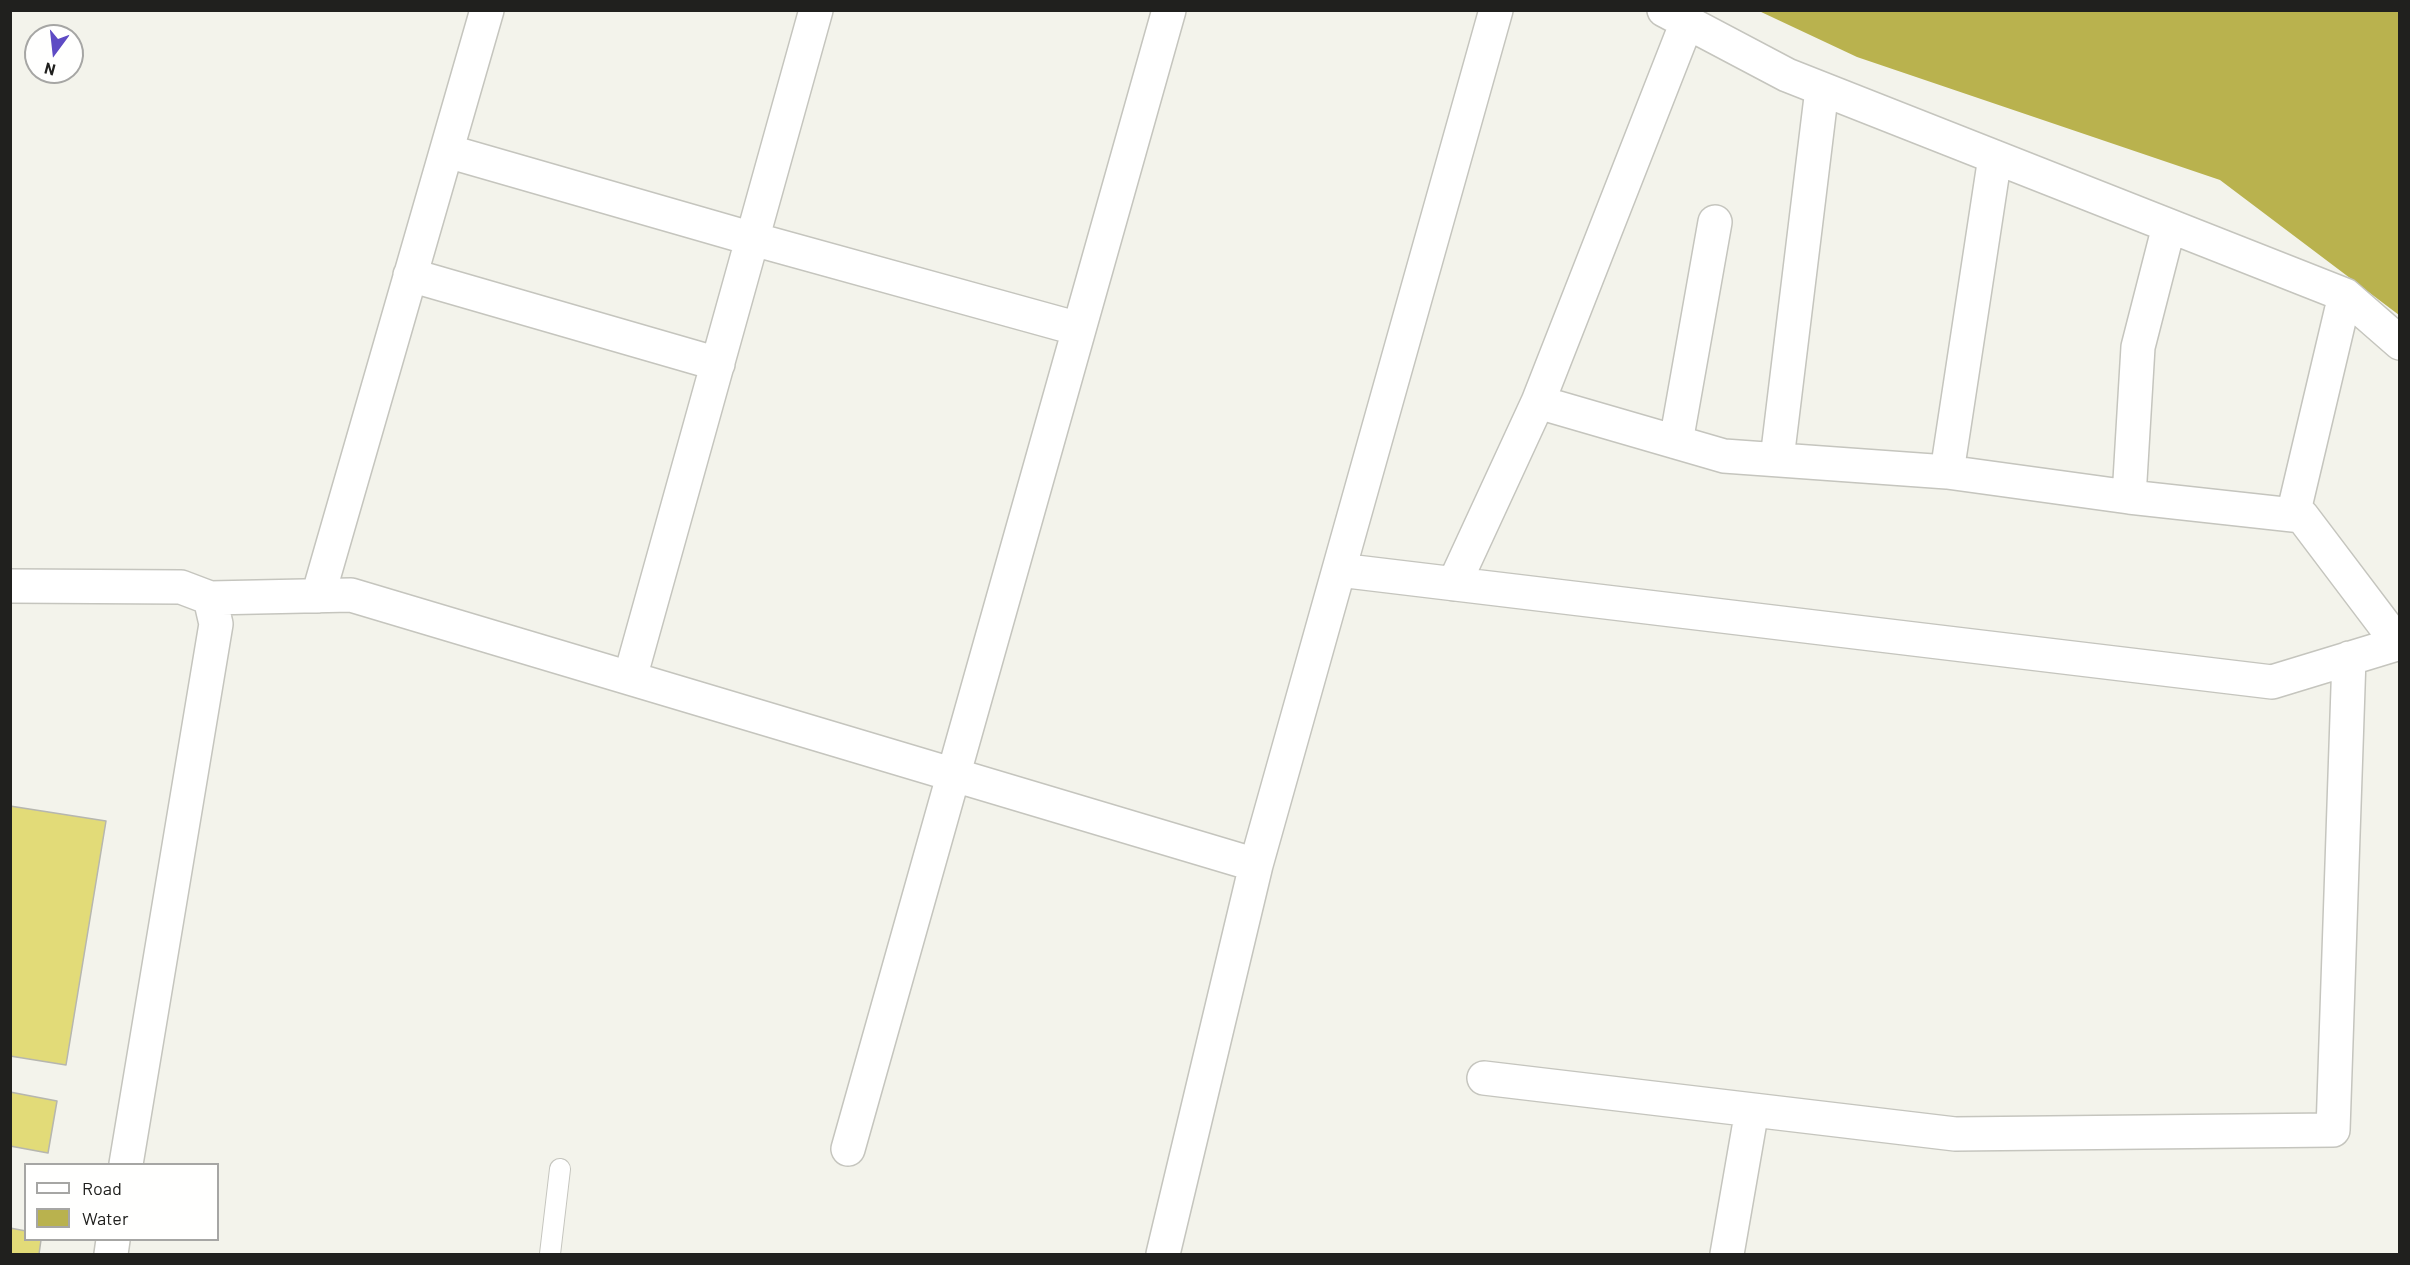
<!DOCTYPE html>
<html>
<head>
<meta charset="utf-8">
<style>
	body { margin:0 }
	#map { position:relative; width:2410px; height:1265px; overflow:hidden; background:#f3f3eb; font-family:Barlow,sans-serif }
	canvas { display:block }
	.frame { position:absolute; inset:0; border:12px solid #20201e; pointer-events:none }
	.legend { position:absolute; left:24px; top:1163px; width:195px; height:78px; box-sizing:border-box; background:#fffffe; border:2px solid #a6a6a4; margin:0; padding:8px 10px; list-style:none; font-size:18px; color:#20201e }
	.legend li { display:flex; align-items:center; gap:12px; height:30px }
	.legend b { width:30px; border:2px solid #a6a6a4 }
	.north { position:absolute; left:24px; top:24px; width:60px; height:60px; box-sizing:border-box; background:#fffffe; border:2px solid #a6a6a4; border-radius:50%; rotate:195deg; font-size:16px; font-weight:700; line-height:24px; text-align:center; color:#20201e }
	.north::after { content:''; display:block; margin:auto; width:21px; height:27px; background:#5e4bc4; clip-path:polygon(50% 0,100% 100%,50% 72%,0 100%) }
</style>
</head>
<body>
<div id="map">
<canvas width="2410" height="1265"></canvas>
<div class="frame"></div>
<ul class="legend">
<li><b style="height:8px;background:#fff"></b>Road</li>
<li><b style="height:16px;background:#b9b24e"></b>Water</li>
</ul>
<div class="north">N</div>
</div>
<script>
const ctx = document.querySelector('canvas').getContext('2d');
ctx.lineJoin = 'round';
function fillPath(path, color) { ctx.fillStyle = color; ctx.fill(path, 'evenodd'); }
function strokePath(path, color, width, dash) { ctx.strokeStyle = color; ctx.lineWidth = width; ctx.lineCap = dash ? 'butt' : 'round'; ctx.setLineDash(dash || []); ctx.stroke(path); }
fillPath(new Path2D(`
	M1759,11h640v304l-179,-135 -363,-123z`), '#b9b24e');
const building = new Path2D(`
	M10,806l96,15 -40,244 -56,-9z
	M10,1092l47,9 -9,52 -38,-7z
	M10,1228l16,3v9h15l-2,14h-29z`);
fillPath(building, '#e2db78');
strokePath(building, '#b6b6af', 1.5);
const lane = new Path2D(`
	M550,1254l10,-85`);
const street = new Path2D(`
	M1664,10l123,65 558,220 55,48
	M447,151l306,88 326,90
	M410,275l308,89
	M1538,402l186,54 223,16 182,25 173,19 96,127
	M1676,442l39,-220
	M1777,459l45,-370
	M1947,472l48,-315
	M2129,497l9,-150 31,-121
	M2293,515l52,-220
	M1339,570l933,112 128,-39
	M1454,584l84,-182 149,-380
	M10,586l171,1 29,11 6,26 -90,540
	M318,596l169,-586
	M210,598l141,-3 905,270
	M630,678l186,-668
	M1484,1078l471,56 378,-4 16,-472
	M848,1149l321,-1139
	M111,1254l2,-14
	M1163,1254l93,-389 240,-855
	M1727,1254l25,-144`);
strokePath(lane, '#c5c5be', 22);
strokePath(street, '#c5c5be', 36);
strokePath(lane, '#fff', 20);
strokePath(street, '#fff', 33);
</script>
</body>
</html>
